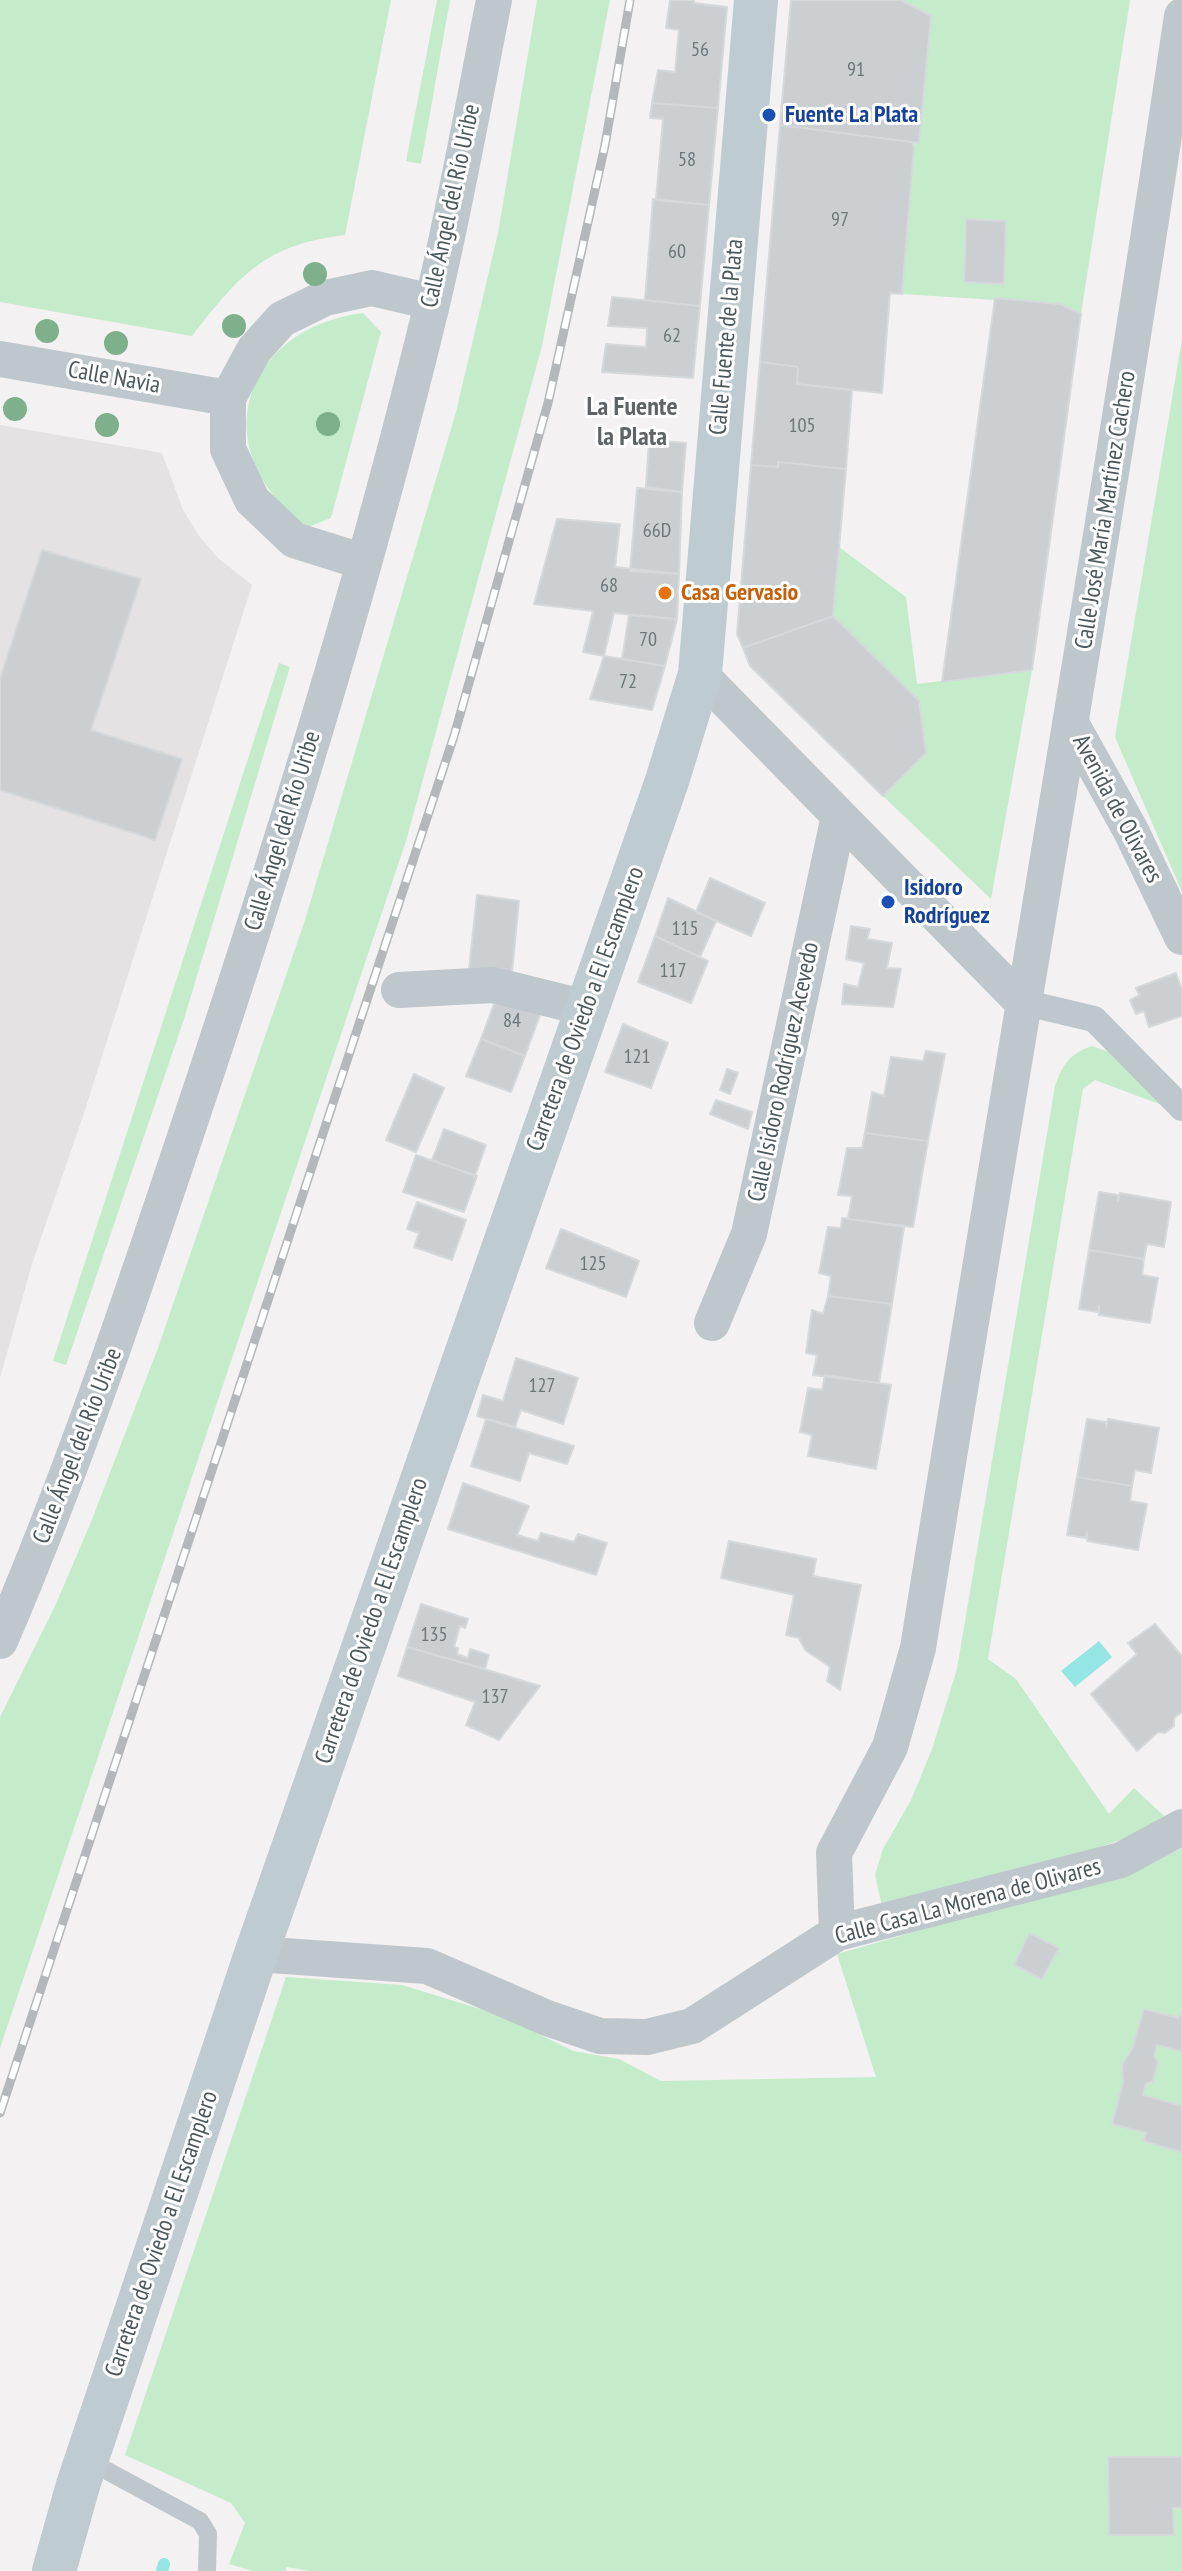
<!DOCTYPE html>
<html>
<head>
<meta charset="utf-8">
<style>
	body { margin:0 }
	canvas { display:block; background:#f3f1f1 }
</style>
</head>
<body>
<canvas width="1182" height="2571"></canvas>
<script>
const ctx = document.querySelector('canvas').getContext('2d');
ctx.lineJoin = 'round';
function fillPath(path, color) { ctx.fillStyle = color; ctx.fill(path, 'evenodd'); }
function strokePath(path, color, width, dash) { ctx.strokeStyle = color; ctx.lineWidth = width; ctx.lineCap = dash ? 'butt' : 'round'; ctx.setLineDash(dash || []); ctx.stroke(path); }
function label(font, color, halo, rows, align = 'center') {
  ctx.font = font + ' "PT Sans Narrow",sans-serif'; ctx.lineWidth = 6; ctx.setLineDash([]); ctx.textBaseline = 'middle'; ctx.strokeStyle = halo; ctx.fillStyle = color; for (const [text, x, y, turn = 0] of rows) {
    ctx.save(); ctx.translate(x, y); ctx.rotate((+turn || 0) * Math.PI / 180); ctx.textAlign = isNaN(turn) ? turn : align; if (halo) ctx.strokeText(text, 0, 0); ctx.fillText(text, 0, 0); ctx.restore();
  }
}
fillPath(new Path2D(`
	M0,425l162,28 21,57 16,26 19,22 34,27 -169,531 -51,148 -32,114z`), '#e4e2e3');
fillPath(new Path2D(`
	M0,0h391l-46,235c-80,9 -106,41 -153,101l-192,-34z
	M437,0h13l-29,164 -15,-3z
	M537,0h73l-68,346 -136,495 -406,1207v-331l56,-113 35,-82 67,-174 147,-428 151,-508 42,-179z
	M901,0h229l-49,314 -21,-10 -158,-10 10,-152 7,1 12,-127zM966,220l40,1 -2,63 -40,-3z
	M363,313l18,19 -50,186 -23,9c-104,-73 -69,-198 55,-214z
	M1182,339v553l-67,-155z
	M839,547l67,50 11,87 115,-14 -41,229 -108,-103 43,-43 -7,-52 -86,-85z
	M279,663l11,4 -106,352 -118,346 -13,-4z
	M1092,1046l23,8 60,56 -80,-30 -12,9 -95,570 28,20 93,135 25,-26 30,28 -29,19 -47,16 -206,55 -7,-31 8,-26 28,-49 21,-51 25,-80 98,-583c8,-22 14,-32 37,-40z
	M1182,1848v723h-872l-23,-4 -2,4h-32l-24,-7 16,-41 -14,-20 -106,-48 161,-478 116,8 98,30 73,36 46,8 42,22 215,-4 -39,-123 305,-87z`), '#c4ecca');
fillPath(new Path2D(`
	M1099,1641l13,16 -37,30 -14,-16z`), '#95e5e4');
strokePath(new Path2D(`
	M162,2571l2,-7`), '#95e5e4', 12);
const building = new Path2D(`
	M670,0h24v3l33,4 -9,101 -66,-5 6,-33 17,2 4,-42 -13,-2z
	M791,0h110l30,16 -12,127 -139,-18z
	M652,103l66,5 -9,97 -53,-5 7,-81 -13,-1z
	M780,125l132,17 2,5 -12,147 -12,-1 -8,100 -85,-9 1,-17 -38,-5z
	M653,199l56,6 -9,101 -55,-6z
	M966,219l40,2 -2,63 -40,-2z
	M612,297l88,9 -7,72 -91,-6 4,-28 40,3 1,-19 -39,-2z
	M995,298l65,6 21,10 -49,356 -90,12z
	M760,362l38,5 -1,17 55,6 -6,79 -68,-7v5l-27,-2z
	M649,440l37,3 -4,49 -36,-5z
	M778,462l68,7 -13,147 -90,32 -6,-14 14,-169 27,2z
	M637,488l45,4 -3,82 -49,-3z
	M557,519l63,5 -5,43 64,7 -2,45 -63,-6 -10,43 -21,-4 10,-41 -59,-7z
	M42,550l99,29 -50,151 91,29 -27,81 -155,-50v-111z
	M629,615l48,4 -12,47 -43,-7z
	M833,616l86,85 7,52 -43,43 -133,-130 -7,-18z
	M604,656l61,10 -13,44 -62,-11z
	M710,878l55,25 -14,33 -55,-24z
	M477,895l42,6 -7,71 -43,-3z
	M668,898l48,23 -16,36 -45,-21z
	M851,926l19,3 -3,10 25,4 -5,25 14,1 -8,38 -51,-3 2,-20 14,3 6,-24 -18,-4z
	M655,936l53,25 -17,42 -53,-21z
	M1176,973l6,17v26l-33,11 -5,-16 -8,3 -6,-14 9,-5 -3,-7z
	M494,1004h50l-19,52 -44,-17z
	M623,1024l45,19 -17,45 -46,-16z
	M481,1039l44,17 -14,36 -45,-16z
	M926,1051l19,3 -17,87 -63,-8 7,-41 12,4 7,-39 32,4z
	M727,1069l11,4 -8,21 -10,-4z
	M414,1074l30,14 -28,64 -30,-12z
	M716,1100l36,12 -4,17 -38,-15z
	M444,1129l42,16 -11,31 -43,-16z
	M865,1133l63,8 -15,86 -65,-8 4,-23 -14,-1 9,-47h15z
	M416,1155l61,21 -13,36 -61,-20z
	M1099,1192l19,3v6l2,-8 51,9 -7,45 -17,-3 -3,15 -55,-9z
	M417,1202l49,18 -14,40 -38,-13 5,-14 -12,-4z
	M842,1218l62,9 -12,77 -64,-8 3,-20 -12,-3 9,-46 13,1z
	M561,1229l78,32 -13,36 -80,-29z
	M1089,1250l55,9 -2,16 16,3 -8,45 -51,-8v-9l-1,6 -19,-3z
	M828,1296l64,8 -13,79 -66,-8 4,-20 -11,-2 6,-43 11,4z
	M516,1358l62,20 -15,46 -42,-14 -6,17 -38,-11 6,-21 20,6z
	M825,1375l66,10 -15,84 -68,-13 4,-21 -12,-3 8,-44 14,2z
	M486,1419l88,27 -7,18 -38,-11 -9,28 -49,-15z
	M1087,1419l19,3v6l2,-9 51,9 -8,45 -16,-3 -3,16 -55,-9z
	M1077,1477l55,9 -2,15 17,3 -9,46 -51,-9v-9l-1,6 -19,-3z
	M463,1483l66,23 -12,29 21,6 3,-8 33,9 4,-8 29,9 -11,32 -148,-46z
	M729,1541l87,18 -3,17 48,9 -21,105 -13,-9 3,-14 -25,-17 -6,-12 -13,-3 8,-40 -73,-17z
	M421,1604l47,15 -3,9 -5,-2 -6,21 4,1 -1,6 11,4 2,-9 19,6 -4,14 -78,-22z
	M1155,1624l27,32v56l-8,6v8l-9,7 -7,-1 -21,19 -46,-57 46,-40 -9,-11z
	M407,1647l77,22 56,17 -41,54 -33,-15 9,-23 -77,-26z
	M1029,1933l30,15 -17,31 -28,-14z
	M1144,2009l34,9 4,-7v41l-25,-7 -3,11 4,6 -5,19 -7,3 -3,11 39,11v46l-39,-11 3,-8 -34,-9 11,-41 -1,-18 10,-16z
	M1108,2457h74v51h-9l1,27h-65z`);
fillPath(building, '#cbcfd2');
strokePath(building, '#d5d9dc', 2);
strokePath(new Path2D(`
	M87,2460l113,61 8,13 -1,37`), '#bec8cc', 18);
strokePath(new Path2D(`
	M1022,1002l72,17 88,89`), '#bec8cc', 26);
strokePath(new Path2D(`
	M0,359l228,39
	M364,562l-70,-22 -42,-40 -24,-51v-51l26,-48 28,-31 43,-21 47,-10 60,14
	M700,674l322,328
	M1072,725l59,106 51,106
	M399,990l94,-5 93,23
	M712,1323l37,-89 90,-418
	M0,1641c80,-186 142,-376 206,-567 84,-254 163,-510 226,-770 24,-100 42,-203 62,-304
	M837,1933l-3,-80 56,-106 28,-99c87,-544 183,-1087 264,-1632
	M256,1954l171,12 120,52 53,18 47,1 45,-11 145,-93 284,-73 61,-33`), '#bec8cc', 36);
strokePath(new Path2D(`
	M54,2571l24,-86 178,-531 411,-1173 33,-107 56,-674`), '#becbd1', 44);
const rail = new Path2D(`
	M0,2113l454,-1377 94,-333 57,-258 25,-145`);
strokePath(rail, '#b4b8ba', 9);
strokePath(rail, '#fff', 6, [18]);
ctx.fillStyle = '#7eb08b';
for (const [x, y] of [
	[315,274],
	[234,326],
	[47,331],
	[116,343],
	[15,409],
	[328,424],
	[107,425]
]) { ctx.beginPath(); ctx.arc(x, y, 12, 0, 2 * Math.PI); ctx.fill(); }
for (const [x, y, r, color] of [
	[769,115,8,"#1a4fb4"],
	[665,593,8,"#e8710a"],
	[888,902,8,"#1a4fb4"]
]) { const dot = new Path2D(); dot.arc(x, y, r, 0, 2 * Math.PI); ctx.fillStyle = color; ctx.fill(dot); strokePath(dot, '#fff', 3); }
label('20px', '#6a767a', null, [
	["56",700,50],
	["91",856,70],
	["58",687,160],
	["97",840,220],
	["60",677,252],
	["62",672,336],
	["105",802,426],
	["66D",657,531],
	["68",609,586],
	["70",648,640],
	["72",628,682],
	["115",685,929],
	["117",673,971],
	["84",512,1021],
	["121",637,1057],
	["125",593,1264],
	["127",542,1386],
	["135",434,1635],
	["137",495,1697]
]);
label('bold 24px', '#164399', '#fff', [
	["Fuente La Plata",785,115],
	["Isidoro",904,888],
	["Rodríguez",904,916]
], 'left');
label('24px', '#4a585d', '#fff', [
	["Calle Ángel del Río Uribe",451,206,-78],
	["Calle Fuente de la Plata",727,337,-85],
	["Calle Navia",114,378,10],
	["Calle José María Martínez Cachero",1106,510,-81],
	["Avenida de Olivares",1117,809,62],
	["Calle Ángel del Río Uribe",283,831,-73],
	["Carretera de Oviedo a El Escamplero",586,1009,-70],
	["Calle Isidoro Rodríguez Acevedo",784,1072,-78],
	["Calle Ángel del Río Uribe",78,1446,-69],
	["Carretera de Oviedo a El Escamplero",372,1621,-71],
	["Calle Casa La Morena de Olivares",968,1902,-15],
	["Carretera de Oviedo a El Escamplero",162,2234,-71]
]);
label('bold 24px', '#c56008', '#fff', [
	["Casa Gervasio",681,593]
], 'left');
label('bold 26px', '#5e6365', '#fff', [
	["La Fuente",632,408],
	["la Plata",632,438]
]);
</script>
</body>
</html>
